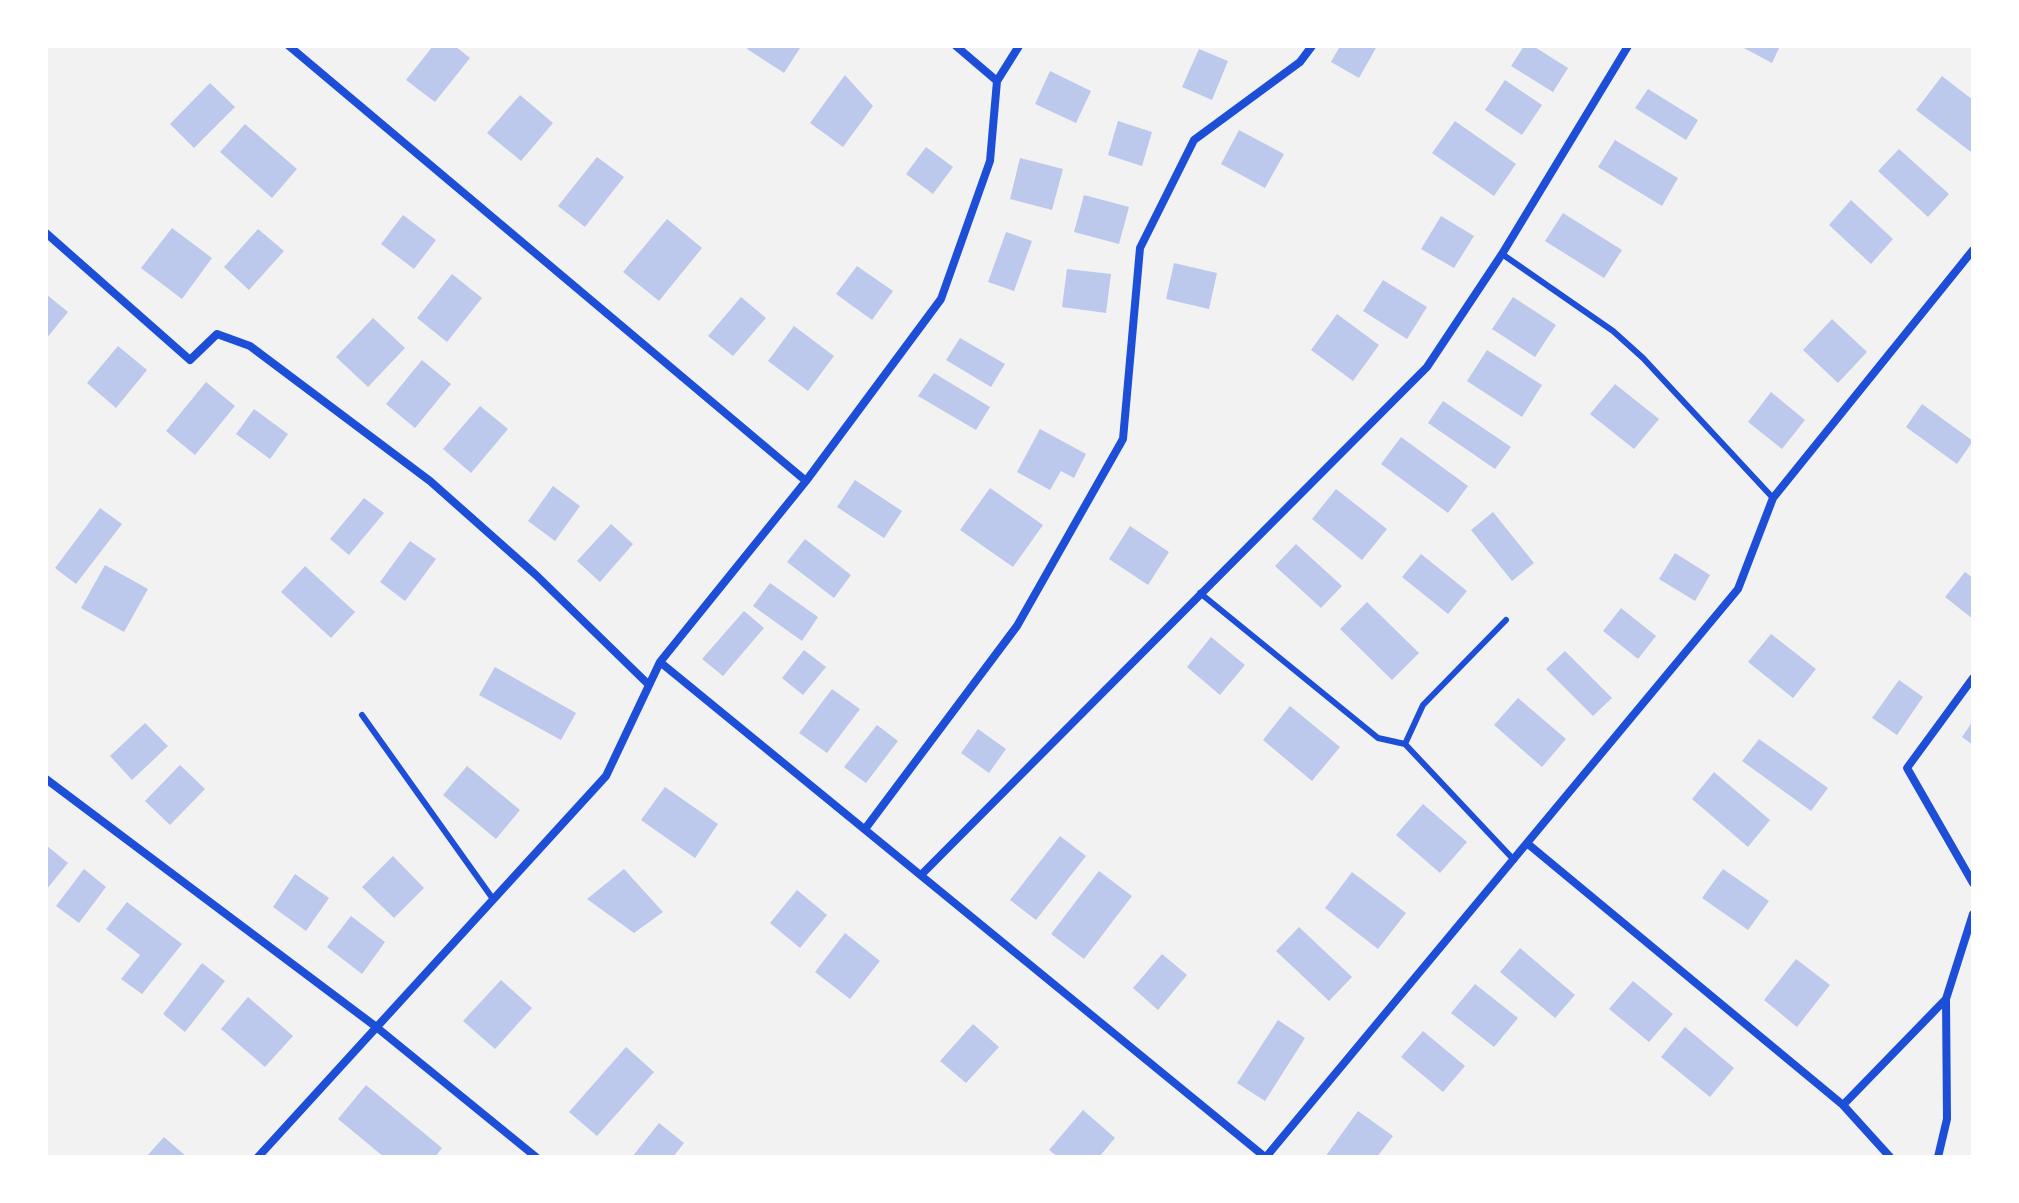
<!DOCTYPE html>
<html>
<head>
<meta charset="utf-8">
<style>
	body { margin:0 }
	#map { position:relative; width:2019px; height:1203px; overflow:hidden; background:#f2f2f2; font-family:Inter,sans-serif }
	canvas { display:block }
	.frame { position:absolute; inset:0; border:48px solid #fff; pointer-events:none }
</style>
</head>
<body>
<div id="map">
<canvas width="2019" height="1203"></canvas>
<div class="frame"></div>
</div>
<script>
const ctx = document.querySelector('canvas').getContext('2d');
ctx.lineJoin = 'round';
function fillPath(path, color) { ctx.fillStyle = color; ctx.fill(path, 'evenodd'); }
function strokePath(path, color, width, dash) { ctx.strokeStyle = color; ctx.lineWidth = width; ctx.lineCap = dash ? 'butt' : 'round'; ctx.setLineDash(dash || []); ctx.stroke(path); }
fillPath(new Path2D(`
	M433,46h22l15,12 -35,44 -29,-22z
	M749,46h48l3,2 -16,25 -37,-24z
	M1340,46h37l-18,32 -28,-16z
	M1524,46h9l35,22 -15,24 -42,-26z
	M1740,46h40l-8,17z
	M1199,49l29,12 -16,39 -30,-13z
	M1050,71l41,20 -15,32 -41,-19z
	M845,75l28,31 -30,41 -33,-24z
	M1942,76l31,24v49l-2,3 -55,-42z
	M1505,80l37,25 -20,30 -37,-25z
	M210,83l25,24 -41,41 -24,-24z
	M1648,89l50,31 -12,20 -51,-32z
	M520,95l33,28 -32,38 -34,-28z
	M1118,121l34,11 -10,34 -34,-11z
	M1455,121l61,43 -22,32 -62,-43z
	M245,124l52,45 -25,29 -52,-46z
	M1239,130l45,24 -19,34 -44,-24z
	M1615,140l63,38 -16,28 -64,-39z
	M926,147l27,20 -20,27 -27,-20z
	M1899,149l50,45 -21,23 -50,-46z
	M597,157l27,20 -39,50 -27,-21z
	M1020,158l43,11 -11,41 -42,-11z
	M1084,195l45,12 -10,37 -45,-12z
	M1851,200l42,39 -22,25 -42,-39z
	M1563,213l59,37 -18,28 -59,-37z
	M403,215l33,25 -22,29 -33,-25z
	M1441,216l33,20 -20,32 -33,-19z
	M667,219l35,29 -43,53 -36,-29z
	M172,228l40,30 -30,41 -41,-31z
	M258,229l26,22 -35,39 -25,-23z
	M1006,232l26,9 -18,50 -26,-9z
	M1174,263l43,10 -8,36 -43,-10z
	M857,266l36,25 -21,29 -36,-26z
	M1067,269l44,5 -5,39 -44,-6z
	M452,274l30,24 -35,44 -30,-24z
	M1383,280l44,27 -20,32 -44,-28z
	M46,294l22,18 -22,27z
	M741,297l25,21 -33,38 -25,-20z
	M1513,297l43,28 -21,32 -43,-28z
	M1337,314l42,31 -26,36 -42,-31z
	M373,318l32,30 -37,39 -32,-30z
	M1832,319l35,33 -29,31 -35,-33z
	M794,326l40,30 -26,35 -40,-30z
	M960,338l45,26 -14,23 -45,-27z
	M118,346l29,24 -31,38 -29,-25z
	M1487,350l55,35 -20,32 -55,-36z
	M422,360l29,24 -36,44 -29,-24z
	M934,373l56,34 -14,23 -58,-34z
	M206,382l29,24 -40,49 -29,-24z
	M1615,384l44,35 -25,30 -44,-35z
	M1771,392l34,28 -23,29 -34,-27z
	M1443,401l68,46 -16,22 -67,-46z
	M1922,404l51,37 -16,23 -51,-37z
	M480,406l28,23 -37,44 -28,-24z
	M254,409l34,25 -18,25 -34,-25z
	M1040,429l46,25 -12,24 -13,-7 -11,19 -33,-18z
	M1401,437l67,49 -20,27 -67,-49z
	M855,480l47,31 -18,27 -47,-31z
	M553,486l27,20 -25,35 -27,-20z
	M990,488l53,37 -30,42 -53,-37z
	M1336,489l51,40 -25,31 -50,-41z
	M364,498l20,15 -35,42 -19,-16z
	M100,508l22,16 -46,60 -21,-16z
	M1493,512l41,51 -22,18 -41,-51z
	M611,524l22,20 -33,38 -23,-21z
	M1130,526l39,26 -21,33 -39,-26z
	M805,539l46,36 -17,23 -47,-36z
	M410,541l26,18 -31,42 -25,-19z
	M1296,544l46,42 -21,22 -46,-42z
	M1675,553l35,22 -15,26 -36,-22z
	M1421,554l46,37 -19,23 -46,-37z
	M105,565l43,24 -24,43 -43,-24z
	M305,566l50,46 -24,26 -50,-46z
	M1965,572l8,6v41l-28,-22z
	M770,583l48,34 -16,24 -49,-35z
	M1367,602l52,51 -27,27 -52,-51z
	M1621,608l35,28 -18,23 -35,-28z
	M744,611l20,17 -41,48 -21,-17z
	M1771,634l45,35 -23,29 -45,-36z
	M1211,637l34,28 -25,30 -33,-28z
	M804,650l22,17 -23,28 -21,-17z
	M1565,651l47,47 -19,18 -47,-47z
	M495,667l81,46 -15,27 -82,-45z
	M1899,680l24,17 -26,38 -25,-17z
	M832,689l28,20 -33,44 -28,-20z
	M1518,698l48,41 -24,28 -48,-42z
	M1290,706l50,41 -28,34 -49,-41z
	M1973,721v24l-11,-8z
	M145,723l23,23 -36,34 -22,-24z
	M877,725l21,16 -32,42 -22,-16z
	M978,729l28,20 -17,24 -28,-20z
	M1759,739l69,49 -17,23 -69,-50z
	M180,765l25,24 -35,36 -25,-24z
	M467,766l53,44 -24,29 -53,-44z
	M1714,772l56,48 -22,27 -56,-48z
	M665,787l53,37 -23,34 -54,-38z
	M1423,804l44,38 -27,31 -44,-38z
	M1060,836l26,20 -50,64 -26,-20z
	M46,845l22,18 -22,27z
	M393,856l31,32 -30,30 -32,-31z
	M84,869l22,18 -27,36 -23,-17z
	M624,869l39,43 -29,21 -47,-34z
	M1723,869l46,32 -21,29 -46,-32z
	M1099,871l33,25 -48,63 -33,-25z
	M1352,872l54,41 -28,36 -53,-41z
	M295,874l34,24 -23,33 -33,-24z
	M797,890l30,25 -27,33 -30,-25z
	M127,902l55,42 -40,50 -21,-15 19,-24 -34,-26z
	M351,916l34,26 -23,32 -35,-27z
	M1299,927l53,50 -23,24 -53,-50z
	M845,933l35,28 -30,38 -35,-27z
	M1520,948l55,47 -20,23 -55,-46z
	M1162,954l25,21 -29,35 -25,-22z
	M1796,959l34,26 -33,42 -33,-27z
	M202,963l23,18 -40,51 -22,-18z
	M501,980l31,28 -37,41 -32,-28z
	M1633,981l40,33 -24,28 -40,-33z
	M1475,984l43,34 -24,29 -43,-34z
	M248,997l45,39 -28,31 -44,-38z
	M1278,1020l27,18 -40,63 -28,-18z
	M973,1024l26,23 -33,36 -26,-22z
	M1685,1027l49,41 -24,29 -49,-40z
	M1423,1031l42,35 -22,26 -42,-35z
	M626,1047l28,25 -57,64 -28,-24z
	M366,1085l76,63 -7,9h-51l-46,-38z
	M1083,1110l32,28 -16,19h-41l-9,-7z
	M1358,1111l35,25 -16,21h-52z
	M659,1123l25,20 -11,14h-41z
	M164,1137l23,20h-41z`), '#bdc9ec');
strokePath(new Path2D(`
	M1502,254l111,77 30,27 130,140
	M1200,593l178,145 27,6
	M1506,620l-83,85 -18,39 109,116
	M362,715l131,184`), '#1d4ed8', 6);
strokePath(new Path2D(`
	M289,46l517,435
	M956,46l41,35
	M46,233l144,127 27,-26 33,12 180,135 106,94 113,110
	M660,662l605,495
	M1973,678l-66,90 66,115
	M46,779l329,247 161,131
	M865,829l152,-203 106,-187 17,-191 54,-108 106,-78 12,-16
	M1528,844l315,261 47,52
	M921,875l506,-508 75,-113 126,-208
	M1843,1105l103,-106 27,-85
	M258,1157l348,-381 54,-114 146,-181 135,-182 49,-138 7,-80 22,-35
	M1266,1157l472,-568 35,-91 200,-248
	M1938,1157l9,-38 -1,-119`), '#1d4ed8', 8);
</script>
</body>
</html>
